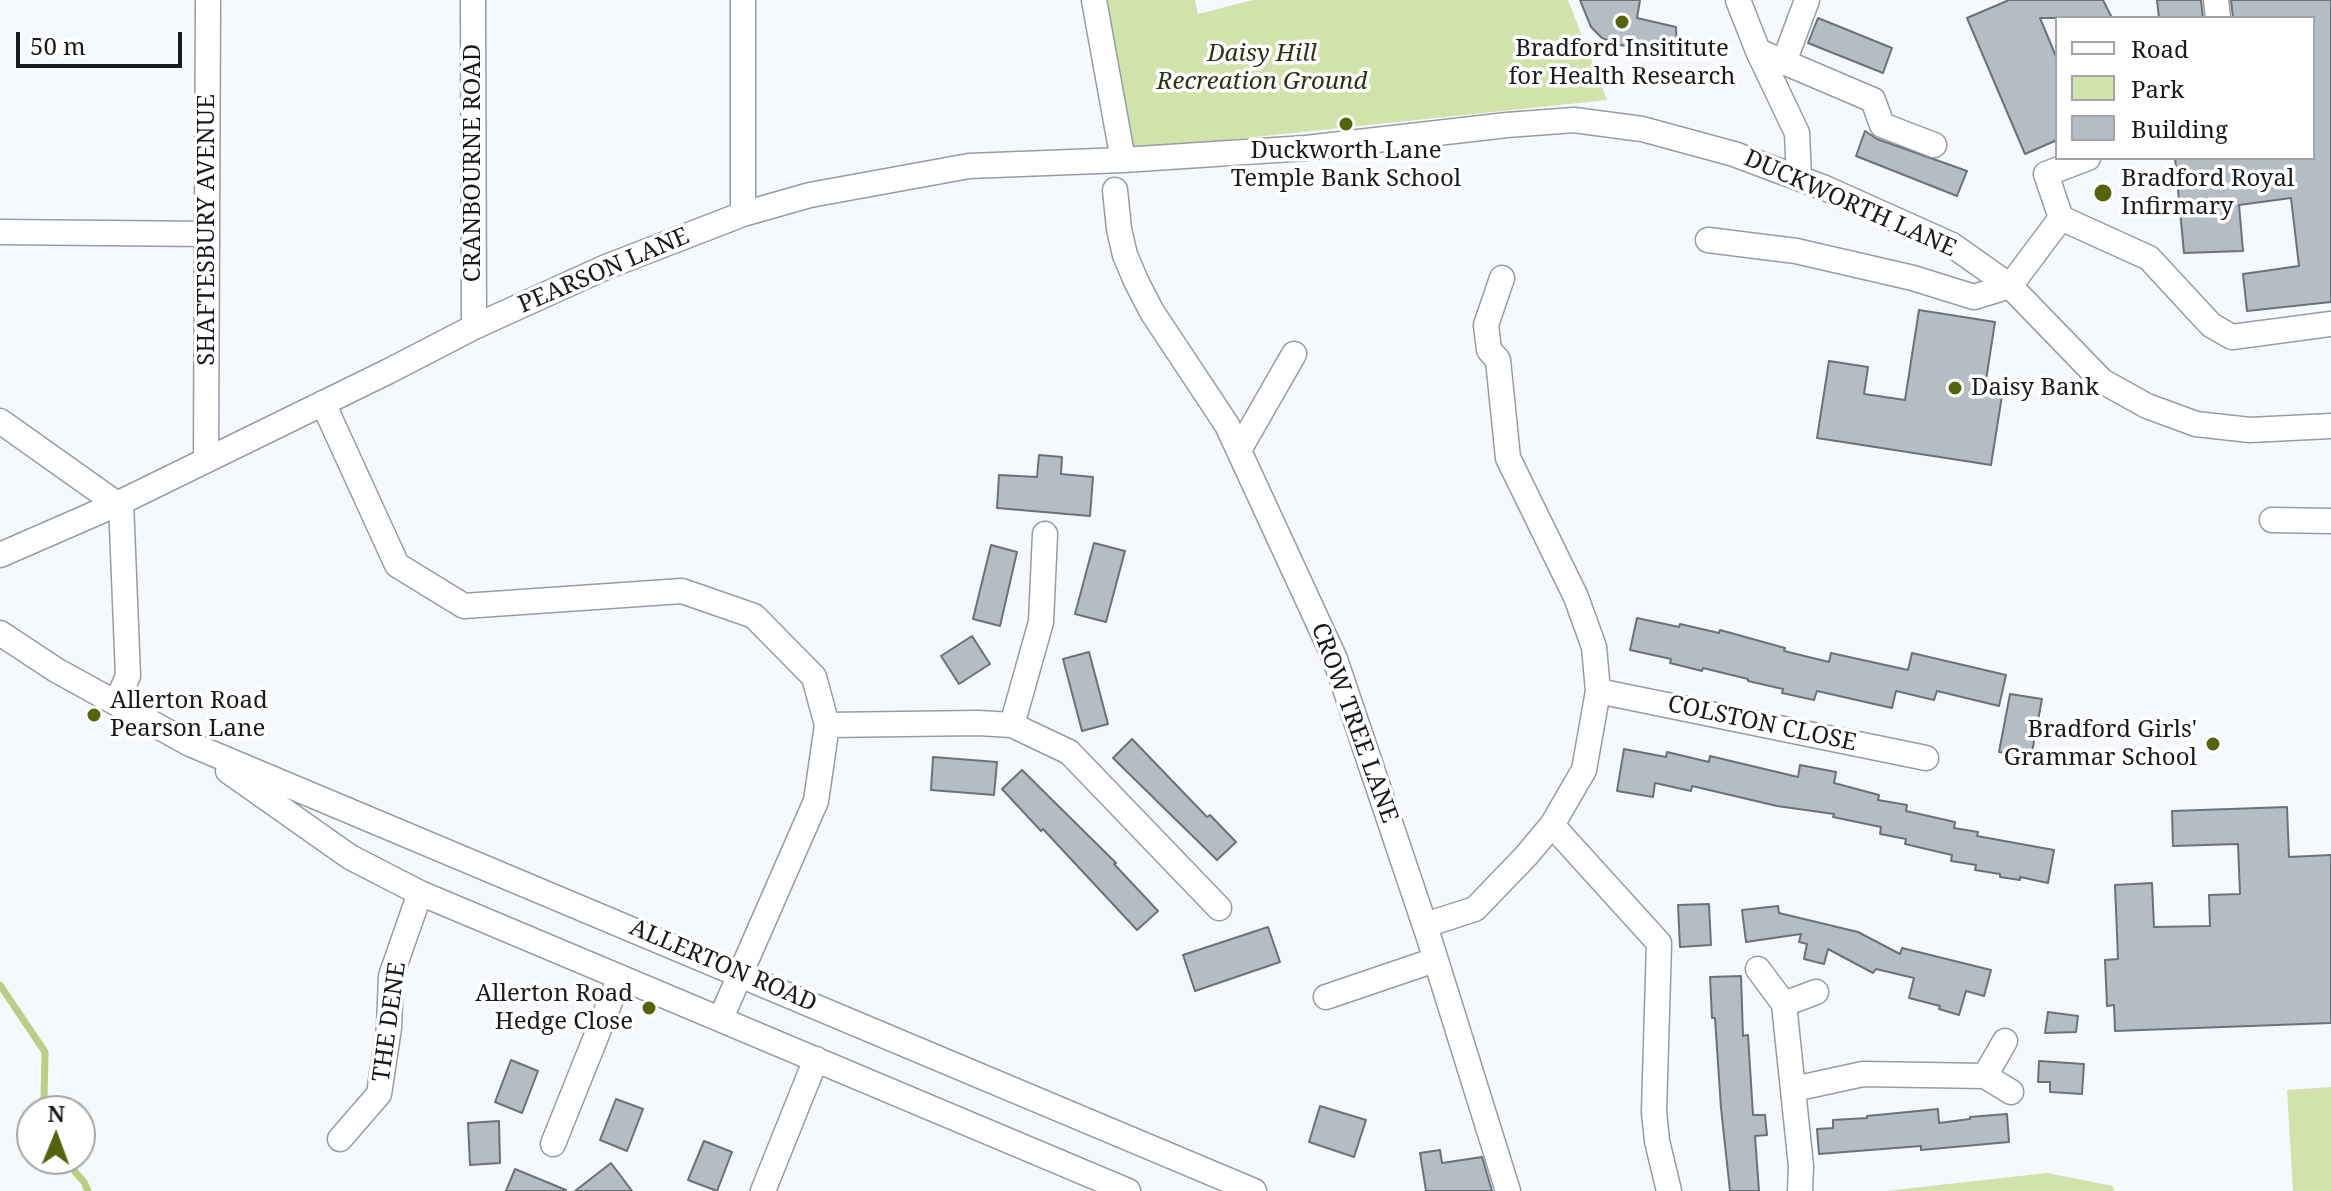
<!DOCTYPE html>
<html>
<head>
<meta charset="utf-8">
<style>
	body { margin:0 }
	#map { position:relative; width:2331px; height:1191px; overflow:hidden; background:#f5f9fe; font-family:"Noto Serif",serif }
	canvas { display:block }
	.legend { position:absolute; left:2055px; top:16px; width:260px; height:144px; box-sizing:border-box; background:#fff; border:2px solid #a3a4a5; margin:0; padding:10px 14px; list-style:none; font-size:24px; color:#181b1d }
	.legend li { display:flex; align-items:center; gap:16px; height:40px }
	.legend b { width:40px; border:2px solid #a3a4a5 }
	.north { position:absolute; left:16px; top:1095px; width:80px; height:80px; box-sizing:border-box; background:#fff; border:2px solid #a3a4a5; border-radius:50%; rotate:1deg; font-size:22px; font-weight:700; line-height:32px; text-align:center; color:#181b1d }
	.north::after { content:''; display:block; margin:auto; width:28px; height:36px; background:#53640c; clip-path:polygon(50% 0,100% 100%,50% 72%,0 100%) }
	.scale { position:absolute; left:16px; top:32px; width:166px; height:36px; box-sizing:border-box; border:4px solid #181b1d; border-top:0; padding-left:10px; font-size:24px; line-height:28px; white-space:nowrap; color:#181b1d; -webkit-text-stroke:6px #fff; paint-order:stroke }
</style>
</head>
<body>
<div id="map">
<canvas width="2331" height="1191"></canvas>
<ul class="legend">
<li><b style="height:10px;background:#fff"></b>Road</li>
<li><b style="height:22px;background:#d2e2ab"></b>Park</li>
<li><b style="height:22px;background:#b5bdc4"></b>Building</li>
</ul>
<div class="north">N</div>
<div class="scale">50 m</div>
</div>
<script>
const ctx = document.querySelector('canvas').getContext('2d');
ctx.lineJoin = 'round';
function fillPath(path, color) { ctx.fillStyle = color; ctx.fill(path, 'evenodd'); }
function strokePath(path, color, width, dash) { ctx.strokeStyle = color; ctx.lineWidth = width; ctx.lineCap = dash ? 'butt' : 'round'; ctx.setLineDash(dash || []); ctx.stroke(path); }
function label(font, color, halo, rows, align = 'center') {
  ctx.font = font + ' "Noto Serif",serif'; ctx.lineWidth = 7; ctx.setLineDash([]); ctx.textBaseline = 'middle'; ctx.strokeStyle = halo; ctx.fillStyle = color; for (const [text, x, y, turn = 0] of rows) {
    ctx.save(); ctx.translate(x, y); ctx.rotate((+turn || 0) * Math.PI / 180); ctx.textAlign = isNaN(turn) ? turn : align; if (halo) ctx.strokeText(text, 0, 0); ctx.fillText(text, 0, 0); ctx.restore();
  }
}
fillPath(new Path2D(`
	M1104,0h91l3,14 55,-14h315l39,100 -476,50z
	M2331,1087v104h-38l-6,-101z
	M2047,1173l66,13 1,5h-228z`), '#d2e2ab');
strokePath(new Path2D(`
	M0,985l45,67 -1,47 -15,14 3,26
	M64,1159l20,23 4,9`), '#bace84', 7);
const building = new Path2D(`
	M1580,0h60l-3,18 39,9 1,25 -58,-7 -17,-7 -11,-11z
	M2009,0h94l9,18h-72l17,41v81l-32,14 -58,-136z
	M2157,0h44l2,18h-44z
	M2231,0h100v302l-84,9 -4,-37 56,-8 -8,-68 -52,7 4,46 -59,2 -9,-95h138v-140h-80z
	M1818,18l74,30 -9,25 -75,-30z
	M1865,131l12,8 90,32 -10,25 -101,-40z
	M1919,310l76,12 -9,58 18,3 -13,82 -174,-27 12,-77 39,6 -4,27 41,6z
	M1039,455l23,2 -1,17 32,3 -3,39 -93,-8 2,-33 38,2z
	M1094,543l31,8 -19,71 -31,-8z
	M991,545l26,7 -17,74 -27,-7z
	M1637,618l42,9 1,-3 39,9 1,-3 65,18 -1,3 45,11 2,-9 77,17 4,-17 94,22 -7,31 -62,-15 -3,9 -38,-9 -4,17 -75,-17 -3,9 -32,-7 1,-4 -35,-8v-2l-45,-11 -1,3 -32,-8 1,-4 -41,-9z
	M972,636l18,28 -31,20 -18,-28z
	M1089,652l19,72 -26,7 -19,-72z
	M2010,694l32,5 -11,58 -32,-5z
	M1132,739l75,78 3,-2 26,27 -19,18 -104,-102z
	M1624,749l42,8 1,-5 42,10 1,-6 88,21 2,-12 36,7 -2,11 45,12 -1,5 29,5 -1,6 49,11 -1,6 24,4 -1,4 77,14 -6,33 -28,-6v3l-20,-3v-3l-25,-4 1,-5 -25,-4 1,-6 -47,-11 1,-5 -26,-5 1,-7 -48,-10 1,-3 -57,-8 -85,-20 -1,5 -36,-8 -2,14 -36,-6z
	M933,757l64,5 -3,33 -63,-5z
	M1022,770l94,93 -2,1 44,47 -21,19 -94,-101 -2,2 -39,-42z
	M2287,807l2,50 42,-2v168l-216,8 -1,-26 -7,1 -2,-46 13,-1 -3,-74 37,-2 2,44 56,-1 -1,-31 31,-1 -2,-50 -65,2 -1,-35z
	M1709,904l2,41 -31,2 -2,-42z
	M1778,906l1,7 79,19 42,22 2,-6 89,22 -7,26 -18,-5 -7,24 -20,-6 1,-3 -31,-8 5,-20 -38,-9 -3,4 -45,-24 -4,15 -20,-5 3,-15 -8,-2 2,-8 -55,8 -4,-32z
	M1268,927l12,35 -85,29 -12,-36z
	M1741,976l2,60 5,-1 5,80h12l2,20 -12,1 4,55h-29l-9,-83 -6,-90h-3l-2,-41z
	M2048,1012l30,4 -2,16 -31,1z
	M511,1060l27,11 -16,42 -27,-11z
	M2039,1061l45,3 -2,30 -32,-2v-10h-12z
	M616,1099l27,10 -16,42 -27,-11z
	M1320,1106l46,14 -12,37 -45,-15z
	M1938,1109l1,14 31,-4v-2l37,-3 2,28 -88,8v-4l-102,8 -2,-25 16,-1v-8l34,-2v-2z
	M499,1121l1,42 -30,2 -2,-42z
	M704,1141l28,11 -15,39 -29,-11z
	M1440,1150l2,13 40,-6 10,34h-66l-6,-38z
	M611,1163l21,28h-57z
	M515,1169l51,21v1h-60z`);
fillPath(building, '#b5bdc4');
strokePath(building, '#6a7178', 2);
const minor = new Path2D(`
	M473,0l1,327
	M743,0v214
	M1094,0l29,160
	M1738,0l20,51 39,82 2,45
	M2216,0l2,18
	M1758,51l115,49 9,25 52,20
	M1784,62l23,-62
	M1115,190l4,39 6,26 11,26 16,31 75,113 108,234 94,279 79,253
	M2061,218l-15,-44 42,-16
	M0,232l207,2
	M1708,240l88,11 117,27 61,19 36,-11 51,-68 88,40 62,67 21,12 99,-13
	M323,403l74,162 67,41 218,-15 72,25 60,61 13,48 -11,76 -95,217
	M0,421l117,83
	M1239,450l55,-96
	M206,460l2,-460
	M2272,520l59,1
	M0,555l117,-51 272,-133 85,-44 132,-60 137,-53 67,-19 159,-29 154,-6 183,-12 201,-23 67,-5 68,9 92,25 91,34 127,57 58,41 92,95 45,25 49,18 54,6 81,-4
	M0,633l56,37 134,74 1064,447
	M1598,691l328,67
	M116,703l12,-27 -7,-174
	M827,725l151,-2 34,2 57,27 150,156
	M1012,725l29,-103 4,-88
	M228,771l122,86 70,36 708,298
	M1552,825l107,118 -5,169 3,29 12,50
	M1425,925l50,-16 51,-53 26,-31 32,-55 14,-79 -4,-44 -18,-50 -68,-139 -10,-98 -9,-10 -3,-25 16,-47
	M1758,969l26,35 17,162 -1,25
	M1326,997l109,-37
	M1784,1004l32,-12
	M1985,1076l26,16
	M1794,1089l69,-15 122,2 20,-35
	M340,1139l39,-45 10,-66 2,-52 29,-83
	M553,1144l67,-167
	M763,1191l53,-132`);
strokePath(minor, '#959da4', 27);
strokePath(minor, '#fff', 24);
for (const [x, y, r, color] of [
	[1622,22,8,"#53640c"],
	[1346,124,8,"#53640c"],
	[2103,193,10,"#53640c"],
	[1955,388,8,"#53640c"],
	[94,715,8,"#53640c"],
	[2213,744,8,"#53640c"],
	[649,1008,8,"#53640c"]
]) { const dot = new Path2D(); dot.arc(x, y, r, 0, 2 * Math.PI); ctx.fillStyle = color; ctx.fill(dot); strokePath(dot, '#fff', 3); }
label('24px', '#181b1d', '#fff', [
	["Bradford Insititute",1622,49,"center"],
	["for Health Research",1622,77,"center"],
	["Duckworth Lane",1346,151,"center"],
	["Temple Bank School",1346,179,"center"],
	["Bradford Royal",2121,179],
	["Infirmary",2121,207],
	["Daisy Bank",1971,388],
	["Allerton Road",110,701],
	["Pearson Lane",110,729],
	["Bradford Girls'",2197,730,"right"],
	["Grammar School",2197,758,"right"],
	["Allerton Road",633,994,"right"],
	["Hedge Close",633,1022,"right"]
], 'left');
label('italic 24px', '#2c3414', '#fff', [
	["Daisy Hill",1262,54],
	["Recreation Ground",1262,82]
]);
label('24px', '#181b1d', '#fff', [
	["CRANBOURNE ROAD",473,163,-90],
	["DUCKWORTH LANE",1850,204,24],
	["SHAFTESBURY AVENUE",207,230,-90],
	["PEARSON LANE",604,271,-23],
	["CROW TREE LANE",1354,723,70],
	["COLSTON CLOSE",1762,724,12],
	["ALLERTON ROAD",723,966,23],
	["THE DENE",390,1022,-82]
]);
</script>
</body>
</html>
